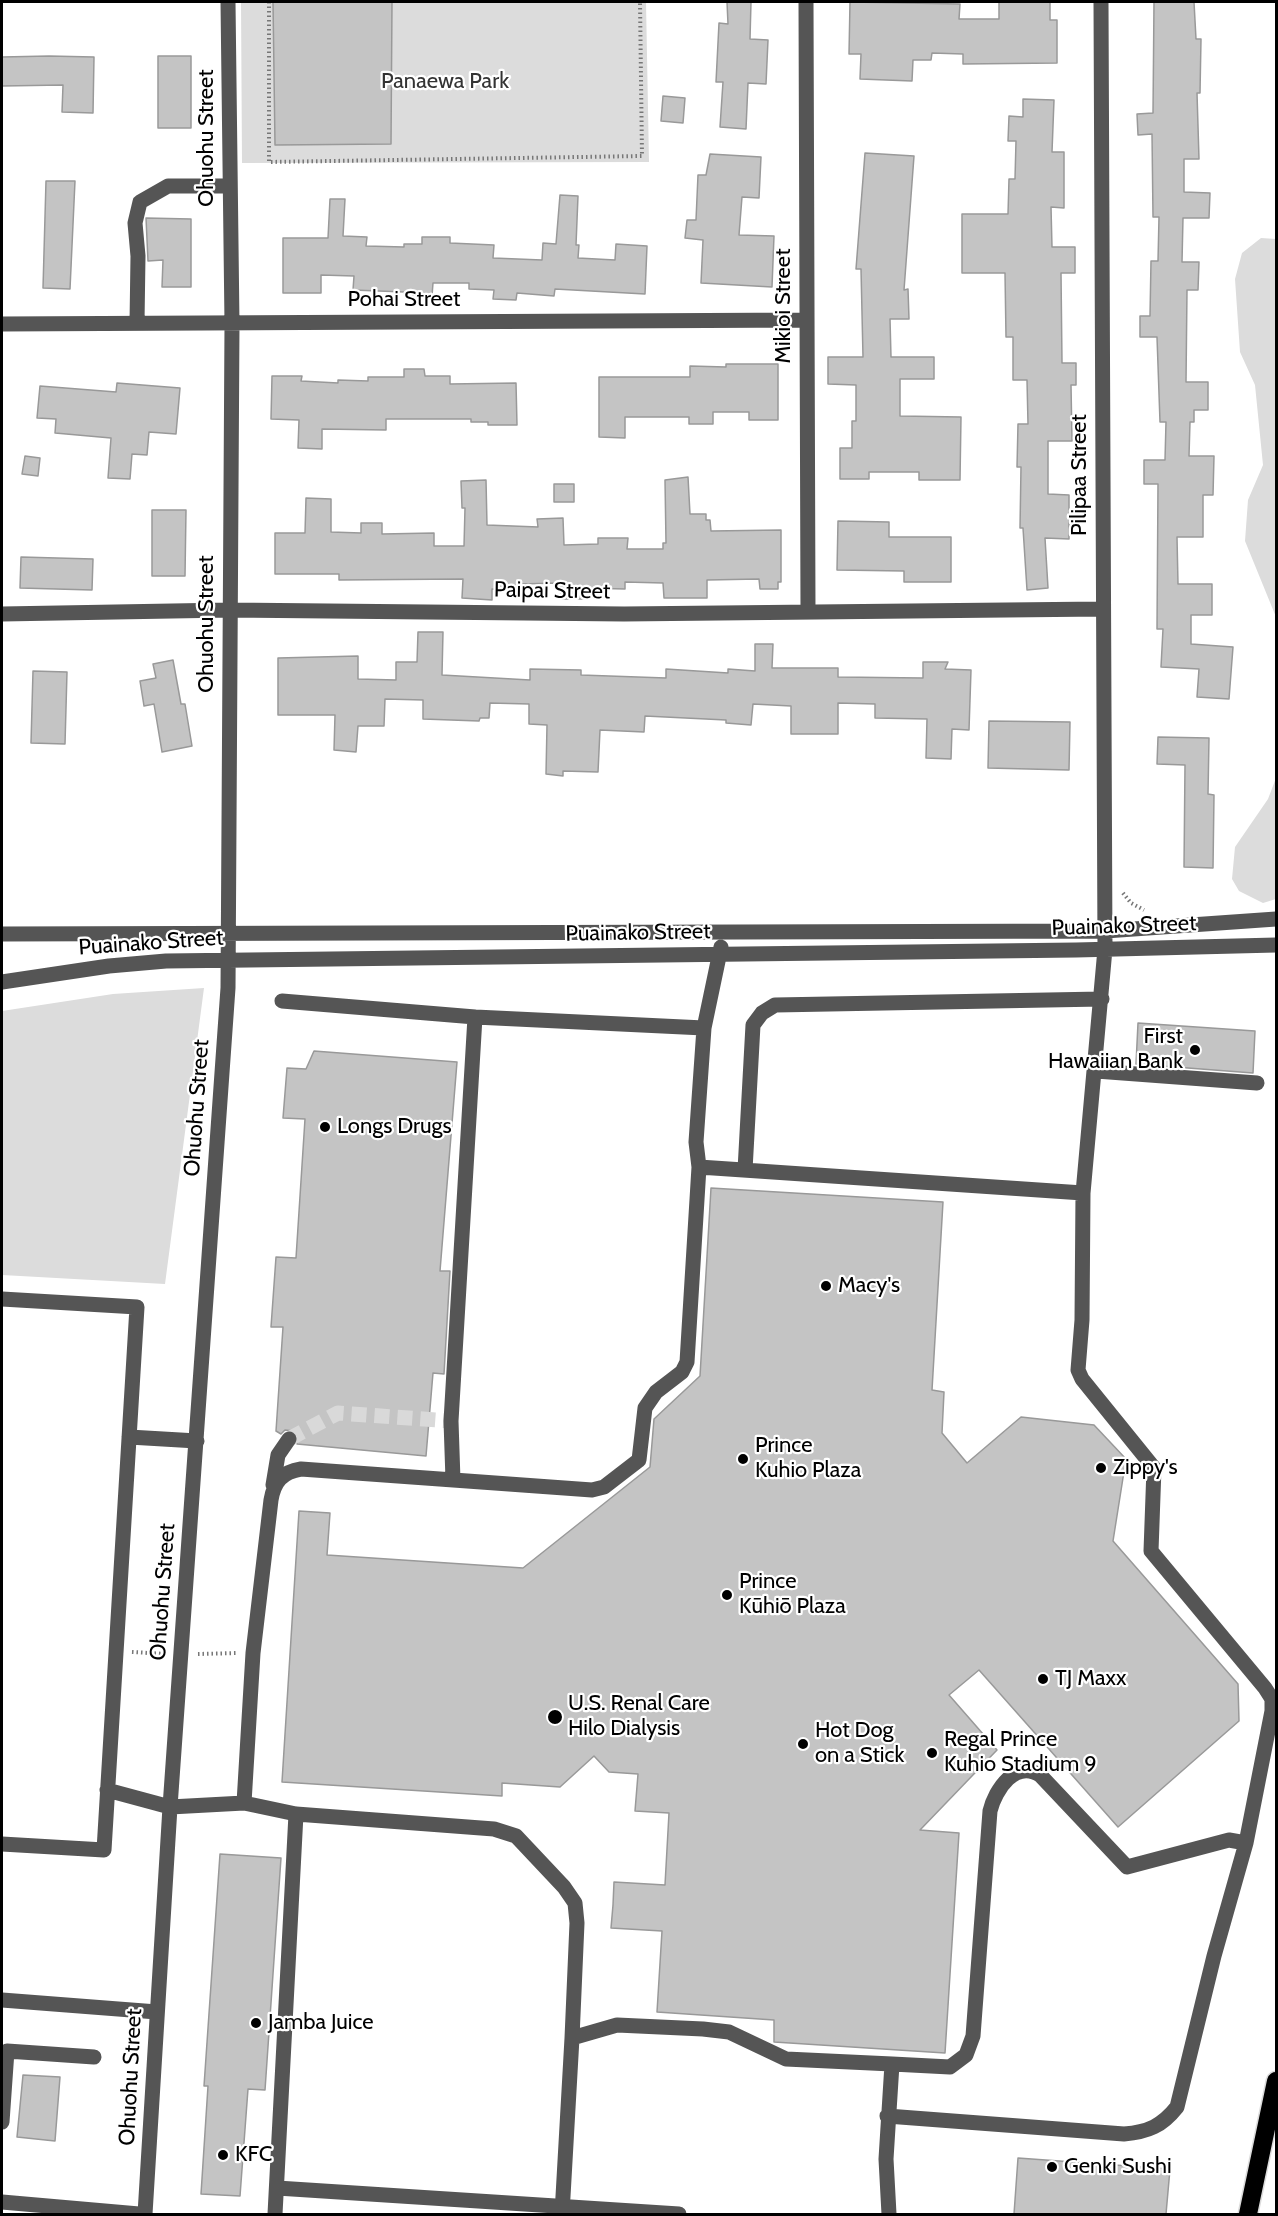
<!DOCTYPE html>
<html>
<head>
<meta charset="utf-8">
<style>
	body { margin:0 }
	#map { position:relative; width:1278px; height:2216px; overflow:hidden; background:#fff; font-family:Cabin,sans-serif }
	canvas { display:block }
	.frame { position:absolute; inset:0; border:3px solid #000; pointer-events:none }
</style>
</head>
<body>
<div id="map">
<canvas width="1278" height="2216"></canvas>
<div class="frame"></div>
</div>
<script>
const ctx = document.querySelector('canvas').getContext('2d');
ctx.lineJoin = 'round';
function fillPath(path, color) { ctx.fillStyle = color; ctx.fill(path, 'evenodd'); }
function strokePath(path, color, width, dash) { ctx.strokeStyle = color; ctx.lineWidth = width; ctx.lineCap = dash ? 'butt' : 'round'; ctx.setLineDash(dash || []); ctx.stroke(path); }
function label(font, color, halo, rows, align = 'center') {
  ctx.font = font + ' Cabin,sans-serif'; ctx.lineWidth = 4.5; ctx.setLineDash([]); ctx.textBaseline = 'middle'; ctx.strokeStyle = halo; ctx.fillStyle = color; for (const [text, x, y, turn = 0] of rows) {
    ctx.save(); ctx.translate(x, y); ctx.rotate((+turn || 0) * Math.PI / 180); ctx.textAlign = isNaN(turn) ? turn : align; if (halo) ctx.strokeText(text, 0, 0); ctx.fillText(text, 0, 0); ctx.restore();
  }
}
fillPath(new Path2D(`
	M241,2h405l3,160 -407,1z
	M1261,238l15,1v378l-31,-76 3,-41 15,-35 -8,-80 -15,-33 -5,-73 7,-26z
	M1276,778v121l-13,4 -24,-12 -7,-12 3,-32 33,-48z
	M204,988l-39,296 -163,-9v-264l111,-17z`), '#dcdcdc');
const building = new Path2D(`
	M273,2h119l-1,142 -116,1z
	M727,2h24l-1,37 18,1 -2,44 -18,-1 -2,46 -26,-2 3,-45h-7l3,-59 9,1z
	M850,2l110,2 -1,15h40v-17h51v18h7v43l-94,1v-10l-31,-1 -1,7h-18l-1,21 -52,-2 1,-25h-12z
	M1154,2h40l2,37h5l-1,54h-3l2,66h-15v33l26,1 -1,25h-26l-1,44h17l-1,28h-11l-1,92h22v28h-14v12h-4l-1,34h25l-1,39h-10v42h-26l1,47h34v31h-21v29l42,3 -4,52 -32,-2 2,-28 -38,-2 2,-38h-6l1,-145h-14v-24h21l1,-38h-6l-3,-85h-17v-21h10l1,-55h7l1,-44h-6l-1,-83 -14,1 -1,-21 16,-1z
	M49,56l45,1 -1,56 -31,-1 1,-27 -61,1v-29z
	M158,56h33v72h-33z
	M663,96l22,2 -2,25 -22,-2z
	M1023,99l31,1 -2,52h12v56l-13,-1 1,40h23v26h-14l1,90h14v22h-5l1,56h-24v53l21,1v44l-24,-1 3,50 -21,2 -4,-62h-3l1,-61h-4l1,-43h10l-1,-44h-14v-43h-7l-1,-64h-43v-59h46l1,-35h6l1,-38h-8l1,-25 14,1z
	M865,153l49,3 -10,134 4,-1 1,30h-19l1,38h43v22h-34v37l61,1 -1,63h-41v-8h-50v7h-29v-31h12v-27h4v-36l-28,-1v-27h35l-2,-88h-5z
	M710,154l51,3 -2,41 -17,-1 -3,38 35,1 -2,51 -71,-4 2,-43 -18,-2 2,-18h9l2,-45h8z
	M46,181h29l-5,108 -27,-1z
	M560,195l18,1 -2,49h3l-1,13 37,2 1,-16 31,2 -2,48 -90,-5 -1,7 -37,-3 -1,7 -23,-1 1,-9 -25,-1v-6h-36l-1,13 -28,-1v-3l-51,-2 1,-14 -33,-1v18h-38v-55h45l2,-39h15l-2,37 24,1 -1,9 38,1v-3h18v-7h28v6l44,2 -1,13 49,2 1,-17 13,1z
	M146,218l45,1v68h-29l1,-27 -15,1z
	M726,364h52v56h-29v-8h-36v12h-24v-7h-64v21l-26,-1v-60h91v-11l36,1z
	M404,369h20l1,7h25v8l66,-1 1,42h-29v-3h-17v-3h-85v11l-64,-1v20l-24,-1 1,-28 -28,-1 1,-43h30l-1,5 37,2v-3l30,1v-4h36z
	M117,383l63,5 -4,46 -27,-2 -2,23 -15,-1 -2,25 -22,-1 3,-40 -56,-5 1,-14 -19,-1 3,-32 76,6z
	M25,456l15,2 -2,18 -16,-2z
	M688,477l2,37h16v6h4l1,11 70,-1v52h-3v7h-18l-1,-10 -52,1v18h-43l-1,-15 -38,-1v7l-41,-1 1,11h-24l-1,-16 -42,1v6l-26,-1v11l-30,-2 1,-19 -124,1v-6h-64v-41h30l1,-35 25,1v33l30,1v-10h21v11l52,-1v13h30l1,-38h-3l-1,-27 25,-1 1,45 51,2 -1,-8 26,-1 1,27 34,-1v-6h30l-1,11h36v-6h3l-1,-63z
	M554,484h20v18h-20z
	M152,510h34l-1,66h-33z
	M838,521l51,1v15h62v45h-47v-11l-67,-1z
	M21,557l72,2 -1,31 -72,-2z
	M418,632h25l-1,43 88,5v-11l51,1v5l85,3v-9l62,4v-4l27,2v-27h18l-1,24h66v9l85,1v-16h25l-3,7 26,1 -2,60 -17,-1 -1,30 -25,-1 1,-39 -52,-1v-14l-37,-1v31h-47v-28l-38,-2 -2,21 -25,-2v-3l-81,-4 -1,16 -44,-2 -2,42 -35,-1v5l-17,-2 1,-49 -18,-1v-20l-39,-1 -1,15h-9l-1,3 -56,-2v-19l-38,-1 -1,27h-26l-2,26 -22,-2 1,-35h-57v-57l80,-2v23l38,1v-18h21z
	M173,660l8,44h4l7,42 -30,6 -8,-48 -10,2 -4,-25 16,-3 -3,-14z
	M33,671l34,1 -2,72 -34,-1z
	M989,721l81,1 -1,48 -81,-2z
	M1158,737l51,1 -1,56 6,1 -1,73 -29,-1 1,-102 -28,-1z
	M1138,1023l117,8 -2,42 -117,-9z
	M314,1051l143,11 -17,209h10l-6,103 -11,-1 -7,83 -129,-12 1,-9 -4,-4 -9,-1 -4,4 -5,-3 7,-104h-12l5,-70 20,1 9,-139 -22,-1 4,-50 19,1z
	M711,1188l232,14 -11,188 12,2 -2,41 25,30 54,-46 73,8 32,34 -13,82 125,143 1,37 -121,106 -139,-157 -30,25 48,55 -77,80 39,3 -14,220 -171,-11v-22l-117,-8 5,-81 -51,-3 2,-23 1,-23 51,3 4,-72 -34,-2 3,-37 -29,-2 -15,-16 -34,31 -58,-4v13l-220,-14 17,-271 31,2 -3,42 196,13 127,-101 4,-48 46,-43z
	M220,1854l61,4 -16,232 -17,-1 -8,107 -39,-2 7,-108h-4z
	M23,2075l37,2 -5,64 -38,-4z
	M1018,2158l152,11 -4,45h-152z`);
fillPath(building, '#c4c4c4');
strokePath(building, '#999', 1.5);
strokePath(new Path2D(`
	M289,1439l49,-26 113,8`), '#d9d9d9', 15, [15, 8]);
const highway = new Path2D(`
	M1248,2214l28,-133`);
strokePath(highway, '#dbdbdb', 21);
strokePath(new Path2D(`
	M269,2v160l373,-6 -2,-154
	M1123,893l8,10 13,7
	M132,1652l34,2
	M198,1654l40,-1`), '#777', 4, [1.5, 3]);
strokePath(new Path2D(`
	M806,2l2,608
	M137,323l1,-67 -3,-33 5,-21 28,-16h61
	M2,324l805,-4
	M2,614l227,-4 395,4 478,-5
	M2,934l1103,-3 171,-12
	M2,982l107,-16 57,-5 910,-11 200,-5
	M282,1001l193,16 -24,404 2,59
	M475,1017l229,11
	M1096,1071l161,12
	M699,1167l-3,-25 8,-114 17,-81
	M745,1170l8,-145 9,-12 13,-8 327,-6
	M2,1299l135,8 -33,543 -102,-6
	M129,1437l68,4
	M273,1485l5,-30 11,-16
	M107,1790l63,17 74,-4 52,11 198,15 22,7 48,51 11,16 2,20 -5,115 -10,176
	M244,1803l9,-150 18,-153c3,-18 11,-28 30,-31l291,21 12,-3 35,-27 6,-52 11,-16 26,-20 5,-10 12,-195 384,26
	M2,2000l155,12
	M572,2038l45,-13 86,4 26,3 57,27 106,5 -6,95 3,55
	M892,2064l58,3 16,-12 7,-19 17,-225c5,-21 26,-53 51,-35l86,91 102,-27 17,3
	M887,2116l237,18c24,-2 38,-8 53,-27l37,-151 32,-113 26,-132v-12l-7,-11 -114,-137 3,-83 -72,-89 -4,-9 4,-50 1,-127 22,-244 -4,-947
	M2,2122l5,-71 87,6
	M277,2188l402,26
	M2,2202l137,12
	M145,2214l25,-407 58,-819 4,-664 -4,-322
	M275,2214l21,-400`), '#555', 15);
strokePath(highway, '#000', 18);
for (const [x, y, r, color] of [
	[1195,1050,6,"#000"],
	[325,1127,6,"#000"],
	[826,1286,6,"#000"],
	[743,1459,6,"#000"],
	[1101,1468,6,"#000"],
	[727,1595,6,"#000"],
	[1043,1679,6,"#000"],
	[555,1717,8,"#000"],
	[803,1744,6,"#000"],
	[932,1753,6,"#000"],
	[256,2023,6,"#000"],
	[223,2155,6,"#000"],
	[1052,2167,6,"#000"]
]) { const dot = new Path2D(); dot.arc(x, y, r, 0, 2 * Math.PI); ctx.fillStyle = color; ctx.fill(dot); strokePath(dot, '#fff', 2); }
label('22px', '#333', '#fff', [
	["Panaewa Park",445,82]
]);
label('22px', '#000', '#fff', [
	["Ohuohu Street",207,138,-90],
	["Pohai Street",404,300],
	["Mikioi Street",784,306,-90],
	["Pilipaa Street",1080,475,-90],
	["Paipai Street",552,591,1],
	["Ohuohu Street",207,624,-90],
	["Puainako Street",1124,926,-2],
	["Puainako Street",638,933,-1],
	["Puainako Street",151,943,-4],
	["Ohuohu Street",197,1108,-86],
	["Ohuohu Street",163,1592,-86],
	["Ohuohu Street",131,2077,-87]
]);
label('22px', '#000', '#fff', [
	["First",1183,1037,"right"],
	["Hawaiian Bank",1183,1062,"right"],
	["Longs Drugs",337,1127],
	["Macy's",838,1286],
	["Prince",755,1446],
	["Kuhio Plaza",755,1471],
	["Zippy's",1113,1468],
	["Prince",739,1582],
	["Kūhiō Plaza",739,1607],
	["TJ Maxx",1055,1679],
	["U.S. Renal Care",568,1704],
	["Hilo Dialysis",568,1729],
	["Hot Dog",815,1731],
	["on a Stick",815,1756],
	["Regal Prince",944,1740],
	["Kuhio Stadium 9",944,1765],
	["Jamba Juice",268,2023],
	["KFC",235,2155],
	["Genki Sushi",1064,2167]
], 'left');
</script>
</body>
</html>
